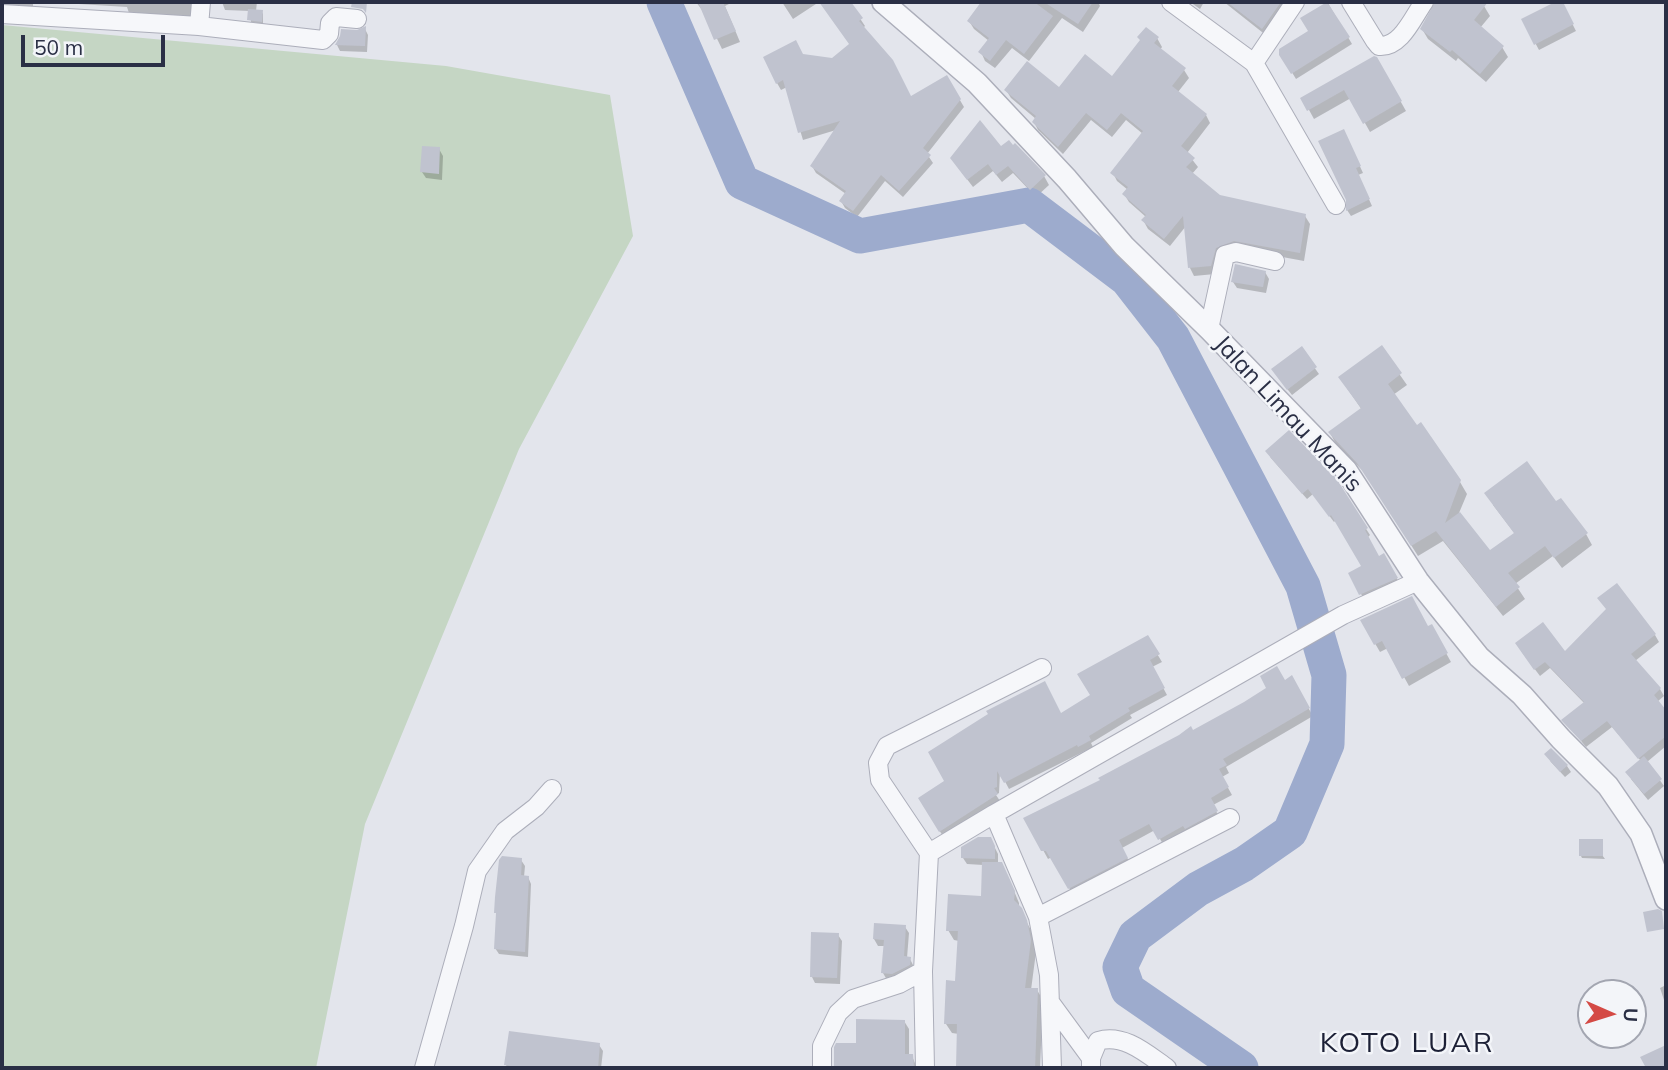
<!DOCTYPE html>
<html>
<head>
<meta charset="utf-8">
<style>
	body { margin:0 }
	#map { position:relative; width:1668px; height:1070px; overflow:hidden; background:#e3e5ec; font-family:Mulish,sans-serif }
	canvas { display:block }
	.frame { position:absolute; inset:0; border:4px solid #2a2f45; pointer-events:none }
	.north { position:absolute; left:1577px; top:979px; width:70px; height:70px; box-sizing:border-box; background:#f3f5f9; border:2px solid #a3a6b1; border-radius:50%; rotate:93deg; font-size:19px; font-weight:700; line-height:28px; text-align:center; color:#2a2f45 }
	.north::after { content:''; display:block; margin:auto; width:24px; height:32px; background:#d44a45; clip-path:polygon(50% 0,100% 100%,50% 72%,0 100%) }
	.scale { position:absolute; left:21px; top:35px; width:144px; height:32px; box-sizing:border-box; border:4px solid #2a2f45; border-top:0; padding-left:9px; font-size:21px; line-height:24px; white-space:nowrap; color:#2a2f45; -webkit-text-stroke:5px #f3f5f9; paint-order:stroke }
</style>
</head>
<body>
<div id="map">
<canvas width="1668" height="1070"></canvas>
<div class="frame"></div>
<div class="north">U</div>
<div class="scale">50 m</div>
</div>
<script>
const ctx = document.querySelector('canvas').getContext('2d');
ctx.lineJoin = 'round';
function fillPath(path, color) { ctx.fillStyle = color; ctx.fill(path, 'evenodd'); }
function strokePath(path, color, width, dash) { ctx.strokeStyle = color; ctx.lineWidth = width; ctx.lineCap = dash ? 'butt' : 'round'; ctx.setLineDash(dash || []); ctx.stroke(path); }
function label(font, color, halo, rows, align = 'center') {
  ctx.font = font + ' Mulish,sans-serif'; ctx.lineWidth = 5; ctx.setLineDash([]); ctx.textBaseline = 'middle'; ctx.strokeStyle = halo; ctx.fillStyle = color; for (const [text, x, y, turn = 0] of rows) {
    ctx.save(); ctx.translate(x, y); ctx.rotate((+turn || 0) * Math.PI / 180); ctx.textAlign = isNaN(turn) ? turn : align; if (halo) ctx.strokeText(text, 0, 0); ctx.fillText(text, 0, 0); ctx.restore();
  }
}
fillPath(new Path2D(`
	M2,25l444,41 164,29 23,141 -114,213 -154,375 -49,244h-314z`), '#c5d6c4');
fillPath(new Path2D(`
	M2,2h31v8l-31,-3z
	M46,2h147l-2,18 -61,-4 -3,-9z
	M222,2h35l-1,9 6,1 1,2v10l-12,-2 -1,-11 -25,-1z
	M696,2h37l-8,4 15,36 -18,7 -17,-35z
	M782,2h37l-26,17z
	M820,2h29l16,24 -2,2 48,70 36,-20 17,29 -37,47 6,9 -30,34 -18,-16 -28,36 -12,-9 -4,-7 5,-7 -30,-21 -4,-7 24,-36 -33,10 -16,-53 -6,3 -4,-7 26,-27 30,4 18,-15z
	M983,2h115l2,4 -17,26 -21,-14 -33,43 -17,-13 -17,20 -10,-7 -4,-9 8,-11 -15,-12 -5,-8z
	M1190,2h14l-4,7z
	M1224,2h69l-26,34z
	M1435,2h43l6,4 6,10 -10,12 22,19 6,10 -22,25 -28,-24 -2,3 -28,-22 -6,-10 14,-21z
	M1558,2h3l15,29 -37,19 -16,-30z
	M1328,3l24,41 -56,35 -17,-28 31,-19z
	M365,29l3,6 -1,17 -27,-1 -3,-6z
	M1157,38l5,9 -2,3 24,20 5,8 -11,14 28,23 4,8 -23,30 11,14 -6,7 27,23 86,19 5,8 -6,37 -65,-12 -24,25 -21,2 -4,-8 -4,-42 -16,20 -22,-17 -5,-9 3,-3 -17,-15 -5,-8 4,-4 -11,-9 -4,-8 30,-39 -17,-14 -14,17 -21,-17 -28,34 -25,-24 -4,-8 2,-3 -25,-21 -5,-8h53l53,-12z
	M1376,58l30,53 -36,21 -19,-34 -37,21 -11,-20z
	M1347,138l16,35 -5,2 14,31 -21,10 -4,-6z
	M1001,148l43,28 5,9 -13,12 -23,-24 -11,9 -9,-11 -20,16 -16,-21z
	M439,149l4,7 -1,24 -16,-2 -4,-6z
	M1265,272l4,7 -3,14 -29,-5 -4,-6z
	M1381,348l26,37 -14,10 24,32 4,-3 39,58 7,12 -8,19 31,39 25,-18 -22,-29 63,-1 30,30 6,11 -30,23 -9,-12 -38,28 10,15 -22,17 -60,-75 -25,15 -52,-82 -30,-30 -6,-11 32,-23 -22,-32z
	M1301,349l18,25 -27,21 -15,-19z
	M1270,457l64,22 36,56 -2,2 10,21 6,-2 16,28 -36,16 -13,-27 13,-6 -28,-47 -2,2 -21,-28 -6,5z
	M1362,621l66,7 3,-2 20,36 -42,24 -21,-38 -8,4z
	M1655,635l4,7 -24,19 25,28 4,7 -7,6 9,11v33l-19,16 17,24 -16,14 -17,-21 10,-18 -29,-34 -26,20 -22,-27 21,-16 -35,-36 -10,8 -19,-25 43,2z
	M1147,637l15,25 -10,5 15,28 -37,20 2,3 -41,25 2,4 -84,42 -9,-17 -1,21 -3,2 4,6 -56,37 -24,-40 172,-102z
	M1291,678l22,38 -87,51 3,6 -7,4 10,18 -19,10 7,14 -56,27 -9,-16 -33,18 9,17 -58,30 -21,-38 -4,2 -22,-40 167,-86z
	M1550,761l17,5 4,6 -6,5z
	M1592,841l13,18 -23,-1 -1,-2z
	M994,846l4,8v10l9,10 12,29v5l13,24 4,20 -5,38h6l6,10 -3,68h-83l2,-34 -7,-1 -6,-9 11,-41 2,-42 -5,-1 -6,-10 35,-33v-32l-16,-1 -4,-6z
	M521,860l4,6 -1,11h4l3,7 -3,73 -29,-3 -4,-6 3,-31 -2,-4z
	M905,927l4,6 -2,25 3,1 3,6v7l-26,8 -4,-7 3,-27h-8l-4,-7z
	M838,935l4,6 -2,43 -25,-1 -3,-6z
	M1666,985v21l-6,-18z
	M904,1021l5,8v27h3l5,12h-82l1,-20 21,-3z
	M599,1045l4,6 -2,17h-93l-2,-3z`), '#0003');
strokePath(new Path2D(`
	M664,2l78,180 118,54 169,-31 98,74 46,59 130,248 26,89 -2,69 -37,88 -46,32 -46,25 -63,47 -15,31 8,23 113,78`), '#9dabcd', 35);
fillPath(new Path2D(`
	M352,2h15l-1,11 -3,-4 -12,-2z
	M698,2h25l13,29 -22,9z
	M819,2h32l12,16 -4,3 34,39 18,36 36,-21 14,24 -38,49 8,7 -32,36 -18,-16 -28,36 -14,-10 7,-10 -36,-25 30,-45 -42,12 -15,-53 -7,4 -13,-27 33,-17 7,14 29,4 17,-14z
	M981,2h53l19,14 -29,38 -18,-14 -16,21 -12,-9 11,-14 -22,-17z
	M1044,2h49l-15,22z
	M1227,2h54l-19,27z
	M1327,2l23,35 -59,37 -12,-19v-6l29,-18 -8,-13z
	M1435,2h53l-14,18 30,26 -24,28 -28,-24 -2,2 -30,-23z
	M1555,2h8l11,22 -40,21 -13,-26z
	M248,9l15,1 -1,12 -15,-2z
	M366,26l-1,20 -30,-1 5,-9 1,-7 16,1z
	M1146,27l13,10 -5,6 32,25 -14,18 35,28 -26,32 14,12 -9,9 34,28 86,19 -6,39 -66,-12 -18,7 -5,18 -23,2 -5,-52 -19,23 -23,-19 5,-5 -24,-21 6,-7 -18,-14 33,-42 -22,-18 -14,17 -21,-17 -28,34 -26,-25 4,-6 -32,-26 23,-29 32,26 26,-33 27,22 28,-36 -3,-3z
	M1374,56l3,1 25,44 -39,23 -19,-34 -37,21 -7,-13z
	M980,120l21,26 8,-6 4,5 2,-2 31,32 -16,15 -22,-24 -12,9 -8,-11 -21,16 -17,-22z
	M1344,129l17,37 -5,2 14,31 -24,12v-11l-28,-59z
	M422,146l18,1 -1,27 -19,-2z
	M1235,264l31,7 -3,16 -32,-5z
	M1382,345l20,28 -14,11 29,41 4,-3 40,58 -16,43 15,-11 30,38 24,-17 -30,-40 43,-32 29,40 5,-3 27,35 -34,25 -9,-12 -37,27 12,14 -24,20 -60,-76 -25,15 -54,-83 -29,-31 33,-24 -23,-31z
	M1302,346l15,21 -30,23 -16,-21z
	M1289,430l47,48 32,50 -3,2 14,26 5,-3 14,25 -39,17 -11,-22 13,-7 -30,-51 -2,2 -21,-28 -6,5 -37,-43z
	M1617,583l39,51 -25,20 30,34 -7,7 12,15v26l-28,23 -31,-38 -26,20 -20,-21 23,-18 -39,-40 -11,8 -19,-27 28,-21 22,29 41,-42 -9,-11z
	M1412,596l16,30 4,-2 16,29 -46,26 -20,-38 -8,4 -14,-25z
	M1148,635l12,19 -10,6 15,28 -37,20 2,3 -41,25 2,4 -13,7 -1,-2 -73,38 -7,-12v16l-3,1 4,6 -59,38 -21,-34 26,-17 -16,-29 60,-38 -2,-3 59,-30 16,32 29,-18 -13,-21z
	M1277,666l8,14 7,-5 18,33 -87,51 4,6 -8,4 10,18 -18,11 7,13 -33,18 -2,-3 -25,14 -9,-16 -30,16 9,18 -60,31 -22,-38h-5l-18,-33 77,-38 -2,-2 81,-43 12,-9 2,4 51,-28 22,-14 -6,-12z
	M1551,748l17,17 -8,7 -16,-18z
	M1644,756l18,23 -18,15 -19,-22z
	M978,837h13l4,9v13l-34,-1v-11z
	M1579,839h24v17h-24z
	M502,856l20,2 -1,17 8,1 -4,76 -31,-3 2,-36h-2l1,-16 4,-37z
	M982,862h20l13,29 -1,9 8,8 5,12 4,20 -6,48h13l-3,80h-79l1,-44h-13l2,-44 9,1 3,-50h-12l2,-37 33,2z
	M1658,909l4,2 2,18 -17,3 -4,-20z
	M874,923l32,2 -2,31 7,1 -1,8 -18,9 -11,-1 3,-33 -11,-1z
	M811,932l28,1 -2,45 -27,-1z
	M856,1019l49,1v34h8l1,14h-80v-21l2,-4h20z
	M509,1031l91,12 -2,25h-73l-21,-3z
	M1666,1045v23h-20l-6,-11z`), '#c0c3cf');
const minor = new Path2D(`
	M1171,2l83,61 82,142
	M1351,2l24,39 4,5c22,2 34,-29 45,-44
	M2,14l197,12 124,14 6,-6 1,-11 6,-6 21,2
	M199,26l2,-24
	M1254,63l41,-61
	M1209,329l16,-74 11,-3 39,9
	M994,814l44,103 11,58 3,93
	M929,853l-49,-73 -2,-17 9,-17 155,-78
	M1038,917l192,-99
	M1050,1002l41,56
	M424,1068l40,-142 13,-55 28,-40 31,-24 16,-18
	M822,1068v-22l16,-33 15,-14 46,-15 24,-13
	M925,1068l-2,-97 6,-118 65,-39 349,-199 75,-34
	M1091,1068v-10l7,-17c26,-8 49,13 69,27`);
const tertiary = new Path2D(`
	M883,2l94,81 90,96 57,67 85,83 137,141 72,111 61,76 43,38 39,44 47,47 33,48 25,65`);
strokePath(minor, '#acaeba', 20);
strokePath(tertiary, '#acaeba', 24);
strokePath(minor, '#f6f7fa', 18);
strokePath(tertiary, '#f6f7fa', 21);
label('24px', '#2a2f45', '#f3f5f9', [
	["Jalan Limau Manis",1288,414,47]
]);
ctx.letterSpacing = '2px';
label('28px', '#1c2036', '#f3f5f9', [
	["KOTO LUAR",1407,1044]
]);
ctx.letterSpacing = '0px';
</script>
</body>
</html>
